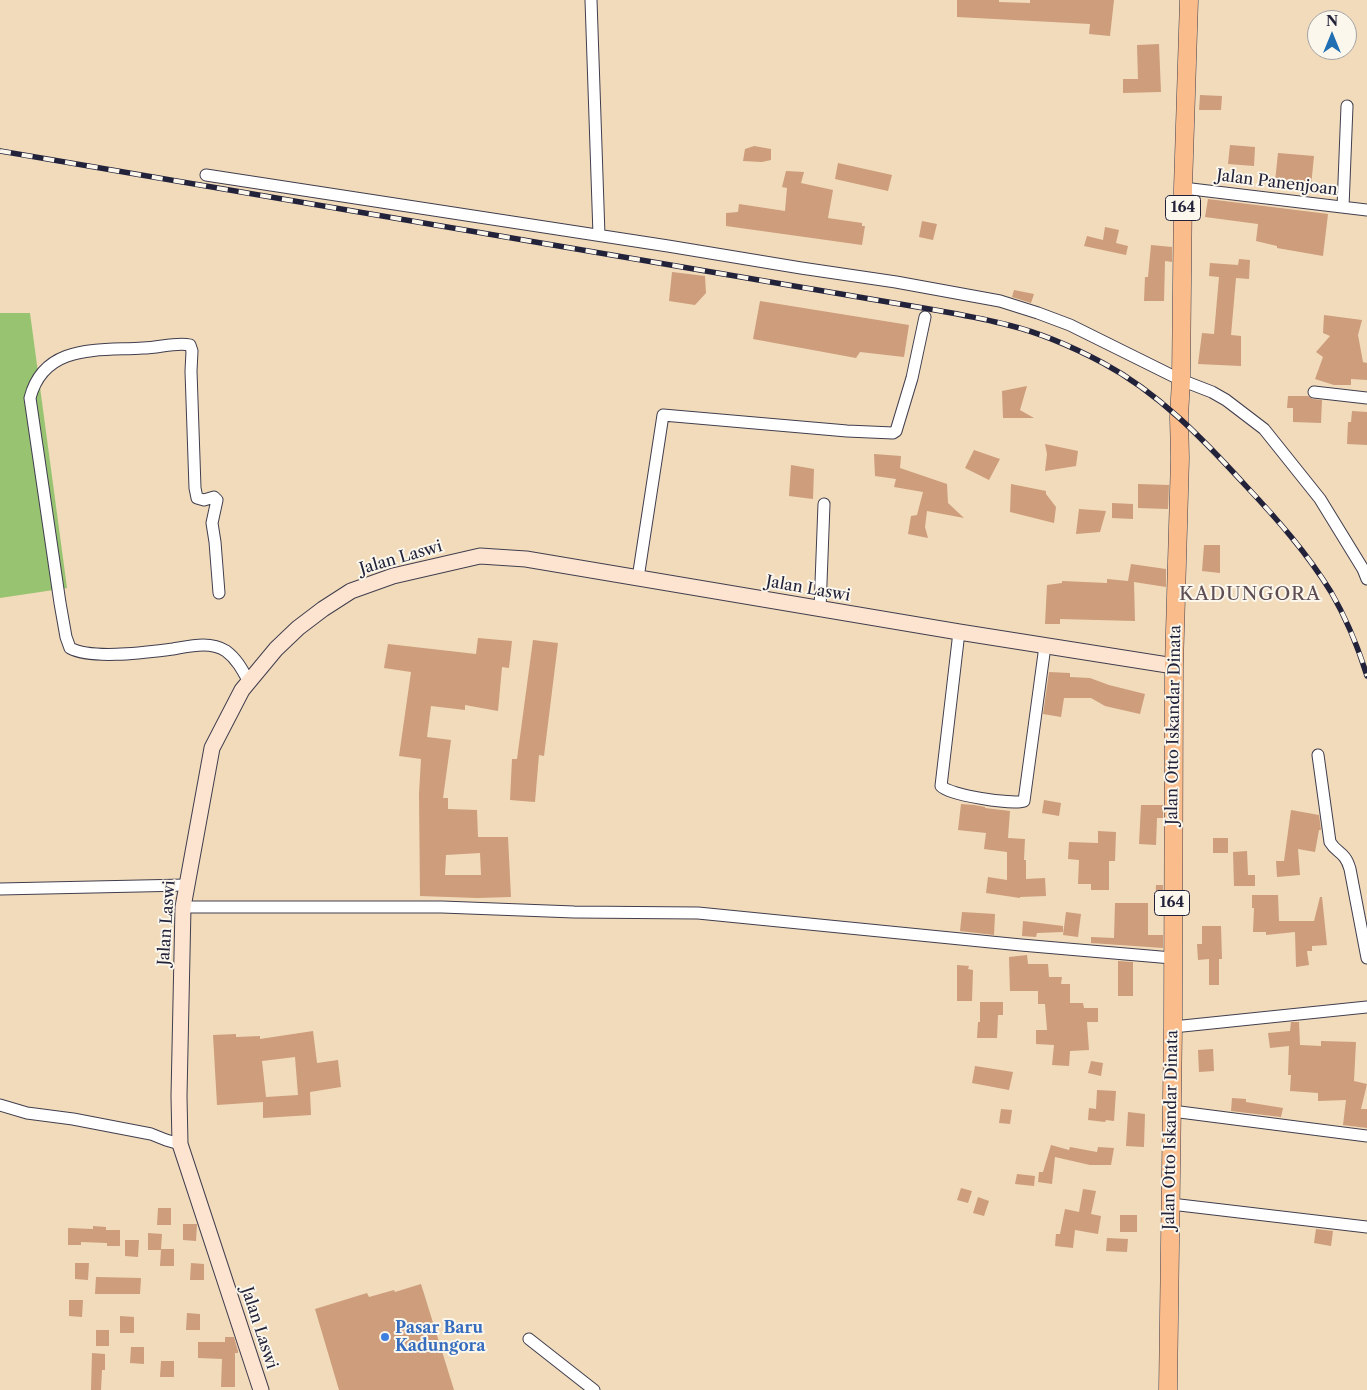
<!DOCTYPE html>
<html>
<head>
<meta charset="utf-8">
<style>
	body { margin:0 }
	#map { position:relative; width:1367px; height:1390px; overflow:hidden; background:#f1dbbb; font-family:"Libre Caslon Text",serif }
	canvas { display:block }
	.north { position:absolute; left:1307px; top:10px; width:50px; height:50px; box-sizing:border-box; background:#fbf7ec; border:1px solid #a4a2a5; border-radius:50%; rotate:0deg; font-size:14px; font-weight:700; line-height:20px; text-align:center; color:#22223b }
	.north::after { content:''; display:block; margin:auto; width:18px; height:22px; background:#1f6fb2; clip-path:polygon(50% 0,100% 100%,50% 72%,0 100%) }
</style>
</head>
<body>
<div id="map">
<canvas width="1367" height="1390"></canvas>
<div class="north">N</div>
</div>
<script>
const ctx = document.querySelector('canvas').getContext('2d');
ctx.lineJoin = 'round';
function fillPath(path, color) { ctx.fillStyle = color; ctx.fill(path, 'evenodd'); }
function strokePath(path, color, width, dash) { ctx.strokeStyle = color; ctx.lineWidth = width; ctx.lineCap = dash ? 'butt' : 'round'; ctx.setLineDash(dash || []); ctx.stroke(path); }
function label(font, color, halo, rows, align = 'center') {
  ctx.font = font + ' "Libre Caslon Text",serif'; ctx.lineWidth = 4; ctx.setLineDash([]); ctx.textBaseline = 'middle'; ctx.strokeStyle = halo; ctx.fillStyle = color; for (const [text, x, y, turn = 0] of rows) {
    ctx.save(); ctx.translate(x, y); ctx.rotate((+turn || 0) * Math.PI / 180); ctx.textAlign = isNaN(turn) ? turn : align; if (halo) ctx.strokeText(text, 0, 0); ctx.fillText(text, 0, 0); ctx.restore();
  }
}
fillPath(new Path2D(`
	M0,313h30l37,275 -67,10z`), '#98c371');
fillPath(new Path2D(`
	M957,0h42v2l31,1v-3h84l-4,36 -21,-2 1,-10 -133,-7z
	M1159,44l2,48 -38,1v-14h15l-1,-34z
	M1200,95l22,1 -1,14h-22z
	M1230,145l25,2 -1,19 -26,-2z
	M754,146l17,3v11l-9,2 -19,-1 2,-12z
	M1278,153l36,3 -3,30 -36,-4z
	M838,163l54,12 -4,16 -53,-12z
	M786,171l18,1 -3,11 32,7 -5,28 34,5v3h3l-3,19 -136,-19v-13l12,-1 1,-8 46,7 2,-23 -5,-1z
	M1208,199l120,15 -5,42 -46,-8v-2l-21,-5 2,-17 -53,-7z
	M922,221l15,3 -4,16 -14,-3z
	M1105,227l14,3 -3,13 12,3 -2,9 -42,-9 3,-10 16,4z
	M1151,245l21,2v15l-7,-1 -1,40h-20l1,-24h3z
	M1239,259l11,1 -1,19 -13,-1 -5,57 10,1v30l-43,-2 4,-31 12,1 5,-57 -10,-1 1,-13 28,2z
	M672,272l33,4 1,17 -11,12 -26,-4z
	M1014,290l20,4 -3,9 -19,-6z
	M760,301l149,24 -5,32 -44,-5 -4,6 -103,-19z
	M1324,315l38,5 -4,15 5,27 4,1v17l-16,-1v6h-17l-19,-6 8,-22 -7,-5 14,-16 -7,-3z
	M1027,386l-7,24 14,8h-31l-1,-27z
	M1288,396h20l5,3 9,1 -1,23 -28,-1v-14h-6z
	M1352,411l15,1v33l-20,-1 1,-22h3z
	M1045,444l33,7 -2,15 -31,5 2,-17z
	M974,450l26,9 -11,21 -24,-12z
	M874,454l27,2 -1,12 47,16 1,19 16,15 -37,-7 -2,16 3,11 -20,-4 3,-18 6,-1 6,-23 -29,-5 2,-8 -21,-3z
	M791,465l23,4 -1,30 -24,-3z
	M1011,484l35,7v3l10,13 -2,16 -44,-11z
	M1138,484l31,1 -1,24 -30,-1z
	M1112,503l21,1v15l-21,-1z
	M1079,509l27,2 -6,21 -24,2z
	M1204,545h16v28l-18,-2z
	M1131,564l35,5v18l-32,-5 1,39 -75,-2v5h-15l2,-39 15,-2v-2l45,2v-4l21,2z
	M478,638l34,3 -3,27 -7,-1 -4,44 -33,-6v5l-34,-4 -4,31 24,3 -8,58h5v11l29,1 1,27h30l3,60 -34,1 -57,-2 -1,-102 2,-35 -22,-3 12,-84 -27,-4 4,-24 88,10zM480,853l1,22h-36l1,-20z
	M533,640l25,3 -14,113 -5,-1 -4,47 -25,-2 2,-41h5z
	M1049,672l21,1v4l20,1 19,7 36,9 -5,20 -35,-8 -14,-8h-27l-3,19 -18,-3z
	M1044,800l17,3 -2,13 -17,-3z
	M961,804l13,1 11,2v1l25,3 -2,27 17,1 -1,21h2v19l19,-1 1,18 -26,1v1l-34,-5 2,-16 19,3v-28l-23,-3 2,-16 -28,-3z
	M1141,805h22v13h-6l-1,27 -17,-1z
	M1291,810l28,5 2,15h-2l-4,22 -17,-3 2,26 -23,2 -1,-16h8z
	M1098,831l18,1 -1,29h-6v29h-18v-6h-13l1,-24 -11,-1 1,-17 29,1z
	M1213,838h15v15h-15z
	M1247,851l1,24h7v11h-21l-1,-34z
	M1156,885h7v25h-8z
	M1252,895h26l1,26h35l6,-24h2l5,48 -15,1v5h-5l2,14 -13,2 -1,-35 -29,3v-3h-13l1,-24h-2z
	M1115,903h33v32h15v13l-72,-5v-6l23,1z
	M962,912l33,2 -1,21 -34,-4z
	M1066,912l15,2 -3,23 -15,-2z
	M1023,921l40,5v6l-26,1 -1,4 -14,-1z
	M1202,926h19l1,33h-3v26h-10v-26l-11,1 -1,-16h5z
	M1027,955l1,9h20l1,13h13l-1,7h9v19h13l1,5h14v14h-11l2,28 -19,1 -1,15 -17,-1 2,-20 -18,-1v-14h11l-2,-26h-7v-13h-28l-1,-34z
	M1118,961l15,1v34h-15z
	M957,965l12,1 -1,3 5,1 -1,31h-15z
	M980,1002h23v13h-5l-1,23h-20l1,-16h2z
	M1291,1022h8l1,23 21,1v-5l35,1 -2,39 13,3 -6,25h6v19l-24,-3 3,-25 -28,1v-8l-28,-2 1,-16h-3l1,-29 -19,2 -2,-15 22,-2z
	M313,1031l4,32 21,-3 3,27 -31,5 1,23 -48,3v-16l-46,3 -4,-70 23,-1v3l24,-1v3zM295,1057l3,38 -32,2 -4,-36z
	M1213,1049l1,22 -15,1 -1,-22z
	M1091,1061l12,2 -2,13 -13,-3z
	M975,1066l38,6 -4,18 -37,-7z
	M1097,1090l19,1 -2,30 -8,-1 -1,2 -17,-2 1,-12 7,1z
	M1232,1098l14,1v3l37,6 -2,9 -50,-6z
	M1001,1109l11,1 -2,14 -11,-1z
	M1128,1112l17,2 -1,33 -18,-1z
	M1051,1145l18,5 1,-3 27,5 1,-5 16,1 -3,17h-21l-35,-8 -3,27 -14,-2 1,-10h4z
	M1017,1174l18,2 -1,10 -19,-2z
	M961,1188l11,3 -4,12 -11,-3z
	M1083,1189l13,2 -5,23 10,2 -3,18 -23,-4 -2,18 -18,-2 1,-12h4l5,-25 14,3z
	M978,1197l11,4 -5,15 -11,-3z
	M158,1208h13v17h-14z
	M1120,1215h17v17h-17z
	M183,1224h14l-1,17 -13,-1z
	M93,1226l13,1v3h14v16h-13v-3l-26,-1v3h-13v-17l25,1z
	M1316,1229l17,2 -2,15 -17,-3z
	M148,1233l14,1 -1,15h13v17h-14l1,-16h-13z
	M1107,1238l21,1 -1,13 -21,-1z
	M125,1240h14l-1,17 -13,-1z
	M75,1263h14l-1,17 -13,-1z
	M191,1263l13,1v16h-14z
	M96,1277l45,1 -1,16h-45z
	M421,1284l33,106h-115l-24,-81 52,-16 2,4 25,-7 1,2z
	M69,1300h14l-1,17 -13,-1z
	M187,1313l13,1v16h-14z
	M120,1316l14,1v16h-14z
	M96,1330h13v16h-13z
	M225,1337h9l4,14v2h-3v34h-14l1,-28 -24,-1v-16h27z
	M131,1347h13v17l-14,-1z
	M92,1353l13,1v16h-3l-1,20h-10z
	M161,1361h13v16h-14z`), '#cd9d7c');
const street = new Path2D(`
	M591,0l8,235
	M206,175l462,71 133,22 95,14 104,19 38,12 32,12 111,55 31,12 14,8 38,29 56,70 43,70 4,10
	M1183,188l184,22
	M1343,207l4,-101
	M1314,392l53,6
	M638,578l25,-163 184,16 46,2 3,-2 16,-53 13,-61
	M219,593l-4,-51 -3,-19 5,-23 -3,-3 -10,3 -7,-2 -2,-10 -4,-117 1,-20 -2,-6c-15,-3 -31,3 -47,3 -44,3 -99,-5 -113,50l30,205 6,34 4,11c22,12 78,4 103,1 18,-3 37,-8 53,2 11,8 17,20 23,31
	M820,609l4,-105
	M959,632l-18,154c8,9 71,19 83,15l21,-155
	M1318,755l12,87c7,12 15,9 20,27l17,89
	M0,889l186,-4
	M183,907h259l132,5 124,1 323,32 151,13
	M1173,1027l194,-20
	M0,1105l27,8 46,6 78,15 15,6 14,4
	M1172,1111l195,25
	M1171,1204l196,23
	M529,1339l65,51`);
const secondary = new Path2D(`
	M261,1390l-81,-246 -1,-48 4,-189 29,-159 30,-58 34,-41 22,-21 25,-19 28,-18 42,-15 87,-20 46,3 433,73 215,34`);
const primary = new Path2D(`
	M1168,1390l5,-363 1,-361 6,-208 -1,-41 2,-37 2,-192 6,-188`);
strokePath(street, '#413e4e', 13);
strokePath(secondary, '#413e4e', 17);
strokePath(primary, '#413e4e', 19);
strokePath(street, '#fff', 11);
strokePath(secondary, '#fde4d0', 15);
strokePath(primary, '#f9bc8a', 18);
const rail = new Path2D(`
	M0,151l941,160c22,4 45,8 67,14 33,8 65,22 95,38 56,30 100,76 143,123 31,33 61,67 85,106 15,26 27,55 36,84`);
strokePath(rail, '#22223b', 5.5);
strokePath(rail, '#fbf7ec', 4, [11]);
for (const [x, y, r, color] of [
	[385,1337,5,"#3f7fe0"]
]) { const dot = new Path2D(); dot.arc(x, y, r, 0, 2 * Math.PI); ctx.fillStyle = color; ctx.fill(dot); strokePath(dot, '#fbf7ec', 2); }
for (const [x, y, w] of [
	[1183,208,35],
	[1172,903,35]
]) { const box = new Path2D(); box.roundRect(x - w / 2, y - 12.5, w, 25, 4); ctx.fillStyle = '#fbf7ec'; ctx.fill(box); strokePath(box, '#22223b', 1); }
label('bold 15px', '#22223b', null, [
	["164",1183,208],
	["164",1172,903]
]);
label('16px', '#22223b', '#fbf7ec', [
	["Jalan Panenjoan",1277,183,7],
	["Jalan Laswi",401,558,-16],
	["Jalan Laswi",808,589,10],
	["Jalan Otto Iskandar Dinata",1174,725,-89],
	["Jalan Laswi",167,923,-86],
	["Jalan Otto Iskandar Dinata",1171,1130,-89],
	["Jalan Laswi",259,1328,72]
]);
label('bold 16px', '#366cbe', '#fbf7ec', [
	["Pasar Baru",395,1328],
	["Kadungora",395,1346]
], 'left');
ctx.letterSpacing = '1px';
label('19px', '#5e4d52', '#fbf7ec', [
	["KADUNGORA",1250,595]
]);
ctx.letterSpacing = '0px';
</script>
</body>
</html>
